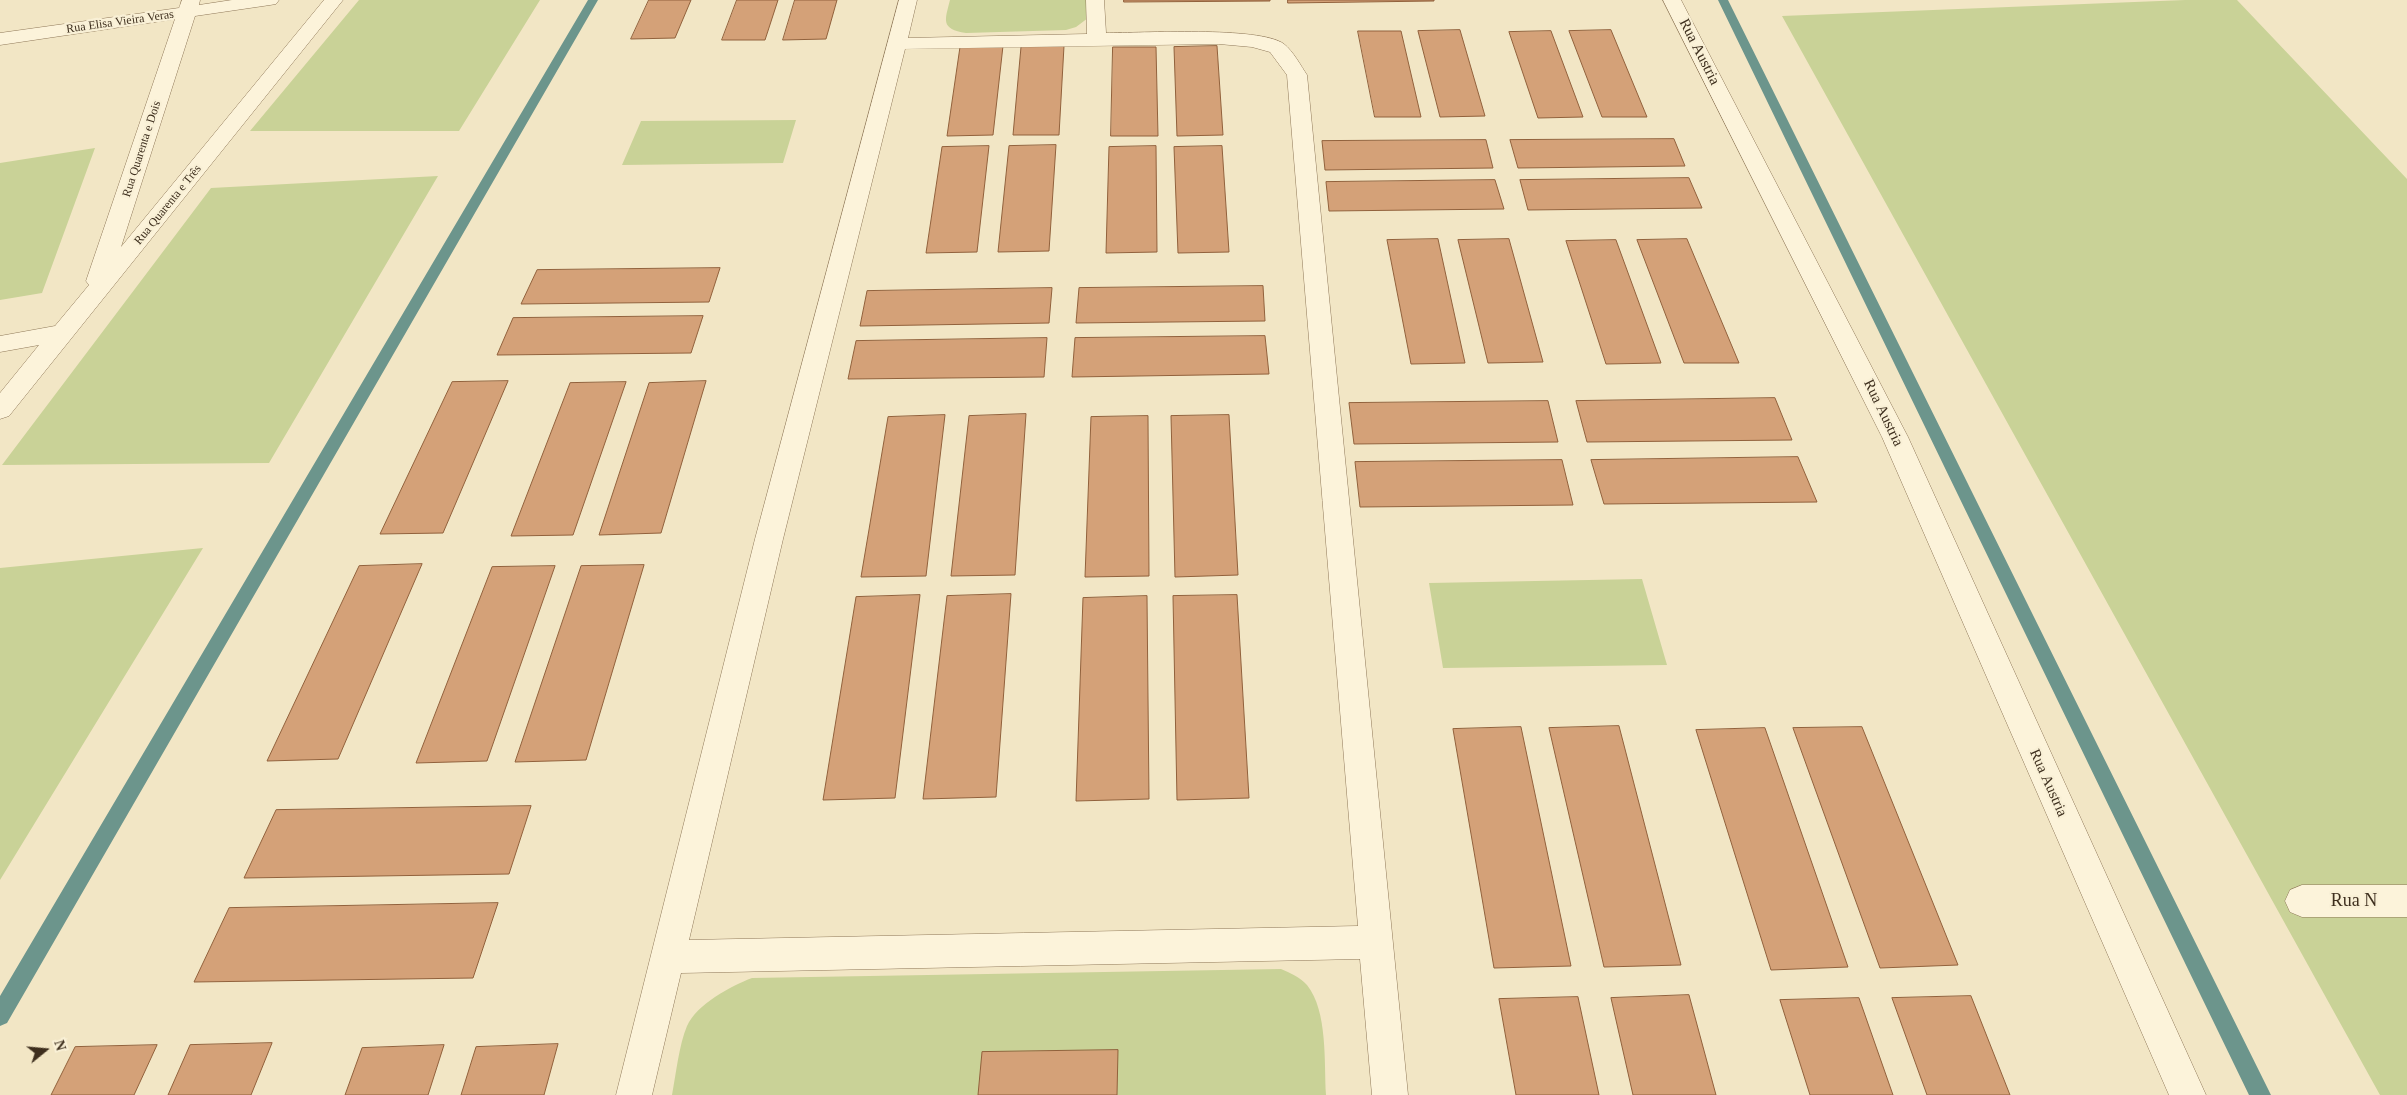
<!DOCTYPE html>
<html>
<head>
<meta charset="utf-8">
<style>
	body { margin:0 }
	#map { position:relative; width:2407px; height:1095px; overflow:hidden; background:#f2e6c5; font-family:"Times New Roman",serif }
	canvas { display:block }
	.north { position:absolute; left:20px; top:1025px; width:50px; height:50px; -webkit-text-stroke:4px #f9f0d6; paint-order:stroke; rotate:73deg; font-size:14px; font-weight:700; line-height:20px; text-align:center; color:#3e2f1e }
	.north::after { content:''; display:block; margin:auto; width:18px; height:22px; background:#3e2f1e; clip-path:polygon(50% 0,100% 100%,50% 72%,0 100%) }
</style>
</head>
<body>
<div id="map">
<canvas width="2407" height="1095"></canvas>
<div class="north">N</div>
</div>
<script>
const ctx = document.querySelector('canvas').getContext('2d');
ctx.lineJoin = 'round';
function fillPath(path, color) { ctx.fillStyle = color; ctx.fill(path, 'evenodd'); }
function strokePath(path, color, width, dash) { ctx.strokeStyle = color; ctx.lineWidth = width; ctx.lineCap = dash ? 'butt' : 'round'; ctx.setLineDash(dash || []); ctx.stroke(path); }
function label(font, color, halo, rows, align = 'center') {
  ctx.font = font + ' "Times New Roman",serif'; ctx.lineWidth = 4.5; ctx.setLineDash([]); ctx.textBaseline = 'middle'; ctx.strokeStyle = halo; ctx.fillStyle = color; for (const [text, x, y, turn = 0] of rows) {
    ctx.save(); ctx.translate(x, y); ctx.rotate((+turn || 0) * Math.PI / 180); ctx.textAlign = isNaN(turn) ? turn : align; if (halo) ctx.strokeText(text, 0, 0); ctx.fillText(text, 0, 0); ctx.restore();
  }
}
fillPath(new Path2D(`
	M359,0h181l-81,131h-209z
	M950,0h138v18l-12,9 -10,3 -100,3c-26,-4 -21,-13 -16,-33z
	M2185,0h52l170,179v916h-27l-598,-1079z
	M796,120l-13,43 -161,2 19,-44z
	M95,148l-53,145 -42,7v-137z
	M438,176l-169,287 -267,2 209,-277z
	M203,548l-203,332v-312z
	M1642,579l25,86 -224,3 -14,-85z
	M1281,969c9,4 19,8 26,16 21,26 17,78 19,110h-654c4,-21 7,-50 15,-69 10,-22 44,-40 65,-48z`), '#c9d297');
fillPath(new Path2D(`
	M588,0h10l-591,1023 -7,3v-30z
	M1718,0h10l543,1095h-22z`), '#6c958c');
const building = new Path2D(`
	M649,0h42l-16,38 -44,1z
	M737,0h41l-13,40h-43z
	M795,0h42l-11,39 -43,1z
	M1124,0h146v1l-146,1z
	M1288,0h146v1l-146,2z
	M1460,30l25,86 -45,1 -22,-86z
	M1611,30l36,87h-45l-33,-86z
	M1358,31h43l20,86h-46z
	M1551,31l32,86 -45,1 -29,-86z
	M1003,46l-10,89 -46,1 13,-89z
	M1064,46l-5,89h-46l8,-88z
	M1217,46l6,89 -46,1 -3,-89z
	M1113,47h43l2,89h-47z
	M1674,139l11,27 -167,2 -8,-28z
	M1486,140l7,28 -168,2 -3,-29z
	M1056,145l-7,106 -51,1 11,-106z
	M989,146l-12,106 -51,1 16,-106z
	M1156,146l1,106 -51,1 3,-106z
	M1222,146l7,106 -51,1 -4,-106z
	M1689,178l13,30 -174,2 -8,-30z
	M1495,180l9,29 -175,2 -3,-29z
	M1438,239l27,124 -54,1 -24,-124z
	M1509,239l34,123 -55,1 -30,-123z
	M1687,239l52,124h-55l-47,-123z
	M1616,240l45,123 -55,1 -40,-123z
	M720,268l-11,34 -188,2 16,-34z
	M1263,286l2,35 -189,2 3,-35z
	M1052,288l-3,35 -189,3 7,-35z
	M703,316l-12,37 -194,2 16,-37z
	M1265,336l4,38 -197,3 3,-39z
	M1047,338l-3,39 -196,2 8,-38z
	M508,381l-65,152 -63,1 72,-152z
	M706,381l-45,152 -62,2 50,-152z
	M626,382l-53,153 -62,1 59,-153z
	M1775,398l17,42 -205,2 -11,-41z
	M1548,401l10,41 -204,2 -5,-41z
	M1026,414l-11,161 -64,1 18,-160z
	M945,415l-19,161 -65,1 27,-160z
	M1229,415l9,160 -63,2 -4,-161z
	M1148,416l1,160 -64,1 6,-160z
	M1798,457l19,45 -213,2 -13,-44z
	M1562,460l11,45 -213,2 -5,-45z
	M422,564l-84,195 -71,2 92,-195z
	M644,565l-58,195 -71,2 66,-196z
	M555,566l-68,195 -71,2 76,-196z
	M1011,594l-15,203 -73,2 24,-203z
	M920,595l-25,203 -72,2 33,-203z
	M1237,595l12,203 -72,2 -4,-204z
	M1147,596l2,203 -73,2 7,-203z
	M1619,726l62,239 -77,2 -55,-239z
	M1521,727l50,239 -77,2 -41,-239z
	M1862,727l96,238 -78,3 -87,-240z
	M1765,728l83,239 -77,3 -75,-240z
	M531,806l-22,68 -265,4 32,-68z
	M498,903l-25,75 -279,4 35,-74z
	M1689,995l27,100h-83l-22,-97z
	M1971,996l39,99h-83l-35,-97z
	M1578,997l21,98h-83l-17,-96z
	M1859,998l34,97h-83l-30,-95z
	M272,1043l-21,52h-83l22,-50z
	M558,1044l-14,51h-83l15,-48z
	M157,1045l-23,50h-83l24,-48z
	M444,1045l-16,50h-83l17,-47z
	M1118,1050l-1,45h-139l4,-43z`);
fillPath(building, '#d4a178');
strokePath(building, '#91613c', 1);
const street = new Path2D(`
	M182,0h18l-1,5 33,-5h47l-3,4 -6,1 -75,11 -74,231 203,-247h19l-334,416 -9,3v-26l39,-48 -39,7v-16l55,-10 34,-41 -3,-4 89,-262 -175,26v-12l179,-25z
	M899,0h18l-9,38 179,-4 -1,-34h18l2,33c34,0 154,-7 178,11 9,7 17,22 23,31l101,1020h-36l-12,-136 -679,14 -29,122h-36l139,-556zM1219,44l33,3 18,5 17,23 71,851 -669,14 94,-401 122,-490z
	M1663,0h18l227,437 298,658h-37l-287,-658z
	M2302,885h105v32h-105l-12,-5 -5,-11 5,-11z`);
strokePath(street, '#8f7859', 1);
fillPath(street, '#fcf3da');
label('12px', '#3e2f1e', '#f9f0d6', [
	["Rua Elisa Vieira Veras",120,22,-8],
	["Rua Quarenta e Dois",142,149,-72],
	["Rua Quarenta e Três",168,205,-51]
]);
label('15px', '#3e2f1e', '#f9f0d6', [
	["Rua Austria",1699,52,63],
	["Rua Austria",1883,413,64],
	["Rua Austria",2048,783,66]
]);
label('18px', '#3e2f1e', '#f9f0d6', [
	["Rua N",2354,901]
]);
</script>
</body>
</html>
